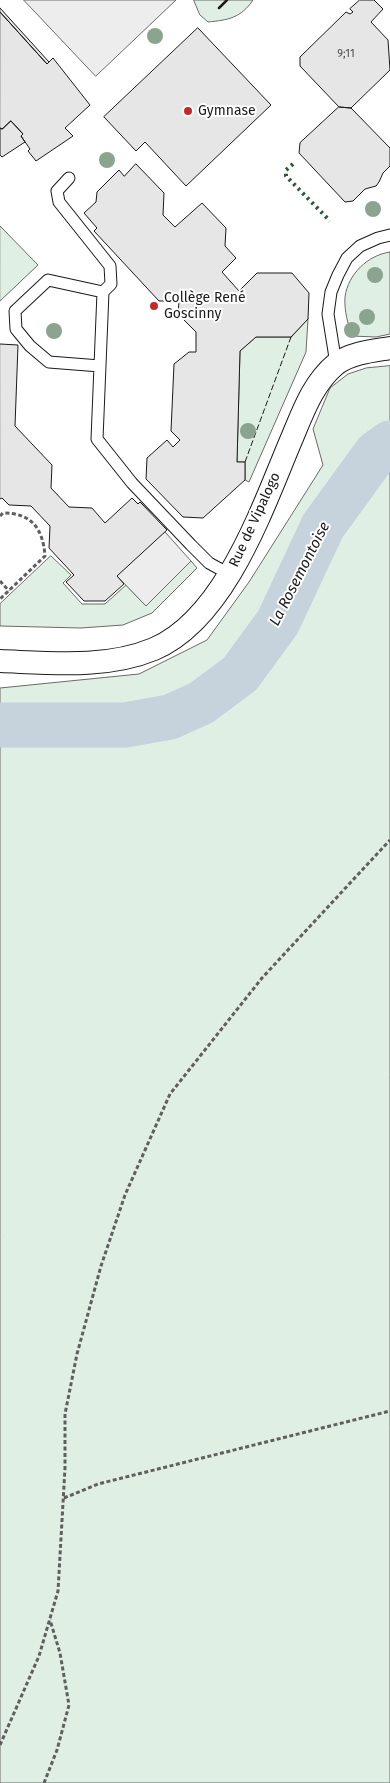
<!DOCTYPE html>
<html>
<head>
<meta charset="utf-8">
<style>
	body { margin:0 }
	canvas { display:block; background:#fff }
</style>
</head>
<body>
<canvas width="390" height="1783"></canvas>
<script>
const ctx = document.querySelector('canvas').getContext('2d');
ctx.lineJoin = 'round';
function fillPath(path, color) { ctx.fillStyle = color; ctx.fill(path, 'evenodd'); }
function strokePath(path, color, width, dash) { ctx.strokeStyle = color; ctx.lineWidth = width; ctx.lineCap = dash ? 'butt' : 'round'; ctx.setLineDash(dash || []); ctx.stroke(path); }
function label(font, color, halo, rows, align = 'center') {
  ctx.font = font + ' "Fira Sans",sans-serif'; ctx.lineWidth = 4; ctx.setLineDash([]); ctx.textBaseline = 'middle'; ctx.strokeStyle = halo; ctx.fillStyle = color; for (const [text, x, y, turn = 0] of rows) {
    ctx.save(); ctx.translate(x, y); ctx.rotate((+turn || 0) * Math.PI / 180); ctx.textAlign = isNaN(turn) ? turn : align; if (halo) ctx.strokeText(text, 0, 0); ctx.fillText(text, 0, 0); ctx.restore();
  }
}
const green = new Path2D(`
	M194,0h59c-12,18 -25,20 -45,22l-8,-7z
	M0,226l38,39 -38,36z
	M390,252v82l-14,3 -24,-1c-4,-12 -8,-25 -7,-39 3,-23 23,-42 45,-45z
	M308,319l-2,33 -57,130 -4,-2v-18h-8l3,-111 16,-14h35z
	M390,366v1417h-390v-1095l139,-14 68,-34 42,-58 74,-117 -10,-36 17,-41 18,-14 18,-6z
	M51,556l20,19 -8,8 19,21h23l21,-19 20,21 45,-45 6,7 -45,45 -29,12 -42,3 -81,-2v-22z`);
fillPath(green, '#e0efe3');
strokePath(green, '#6a6a6a', 1);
const parking = new Path2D(`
	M24,0h152l-80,76z
	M165,532l26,29 -45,45 -29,-30z`);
fillPath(parking, '#ededed');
strokePath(parking, '#6a6a6a', 1);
strokePath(new Path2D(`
	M0,725h125l45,-8 31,-14 39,-29 38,-52 45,-96 53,-73 14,-10`), '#c6d2dc', 45);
const building = new Path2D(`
	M360,0h14l9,9 -12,13 17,18 2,30 -39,38 -12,-1 -39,-41v-9l46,-45 4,2 3,-2 -3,-3z
	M0,8l49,54 -2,2 -47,-52z
	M0,12l47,52 6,-6 37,47 -25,23 8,8 -37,25 -8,-10 2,-2 -9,-13 2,-2 -12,-13 -9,8 -2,-1z
	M198,28l73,77 -85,81 -41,-44 -9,9 -32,-34z
	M339,107l12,1 39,40v18l-7,7 -4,9 -3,4 -11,3 -12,12 -8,1 -46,-49 1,-10z
	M11,121l12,13 -2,2 4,6 -23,15 -2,-2v-27l2,1z
	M136,164l28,29 -1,22 12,12 27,-24 24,25 -1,18 11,12 -14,14 17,19 18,-18h35l17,20 -1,26 -17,18h-35l-16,14 -3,111h8v18l-42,38 -20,-1 -37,-38 1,-21 20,-18 6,7 7,-7 -9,-9 3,-67 15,-12h7v-20l-18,-18 1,-13h-20l-65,-70 3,-3 -13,-15 12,-11 1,-10 22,-22 5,6z
	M0,344l18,1 -3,81 37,39 -1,23 18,19 23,1 13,15 27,-25 6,6 2,-2 27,28 -50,46 7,8 -19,17h-21l-18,-19 8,-7 -25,-27 1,-22 -19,-20 -22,-1 -7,-7 -2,1z`);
fillPath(building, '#e6e6e6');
strokePath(building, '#1a1a1a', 1);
const lane = new Path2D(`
	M69,178l-12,13 2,11 51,64 1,18 -8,8
	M336,364l-8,-50 3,-22 7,-17 9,-17 13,-12 18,-8 12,-3
	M100,366l-51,-4 -19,-16 -14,-17 -1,-18 33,-31 55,12 -6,147 35,44 59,62 18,18 20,11`);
const street = new Path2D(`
	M0,661c51,2 106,8 154,-12 72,-31 109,-143 138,-211 11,-26 21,-55 44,-74 15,-11 36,-13 54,-16`);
strokePath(lane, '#1a1a1a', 13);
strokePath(street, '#1a1a1a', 24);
strokePath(new Path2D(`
	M0,516l3,-3c29,0 40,16 42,43l-45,43
	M0,581l9,10
	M64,1498l34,-14 292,-73
	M0,1745l39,-89 19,-65 7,-123v-54l12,-60 24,-88 24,-71 45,-101 92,-116 128,-138
	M44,1783l13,-33 12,-45 -9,-52 -10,-33`), '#5f5f5f', 3, [4, 2.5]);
strokePath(lane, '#fff', 11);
strokePath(street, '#fff', 22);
strokePath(new Path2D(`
	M293,164l-7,6v6l44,45`), '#2b5a34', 4, [2.5, 4]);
strokePath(new Path2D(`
	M245,462l46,-125`), '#1a1a1a', 1, [6, 2.5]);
strokePath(new Path2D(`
	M219,8l8,-8`), '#1a1a1a', 2.5);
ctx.fillStyle = '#8aa48f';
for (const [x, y] of [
	[155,36],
	[107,160],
	[373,209],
	[375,275],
	[367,317],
	[352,330],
	[54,331],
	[248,431]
]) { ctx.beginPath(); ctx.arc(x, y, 8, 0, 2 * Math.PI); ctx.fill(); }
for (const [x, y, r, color] of [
	[188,111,5,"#c62828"],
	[154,306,5,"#c62828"]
]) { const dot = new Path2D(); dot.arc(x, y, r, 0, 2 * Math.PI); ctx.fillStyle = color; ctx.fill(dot); strokePath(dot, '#fff', 2); }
label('11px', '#4d4d4d', null, [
	["9;11",346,54]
]);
label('14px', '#1a1a1a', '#fff', [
	["Gymnase",198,111],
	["Collège René",164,298],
	["Goscinny",164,314]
], 'left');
label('14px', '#1a1a1a', '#fff', [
	["Rue de Vipalogo",255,520,-65]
]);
label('italic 15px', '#1a1a1a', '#fff', [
	["La Rosemontoise",300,574,-63]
]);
</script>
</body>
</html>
